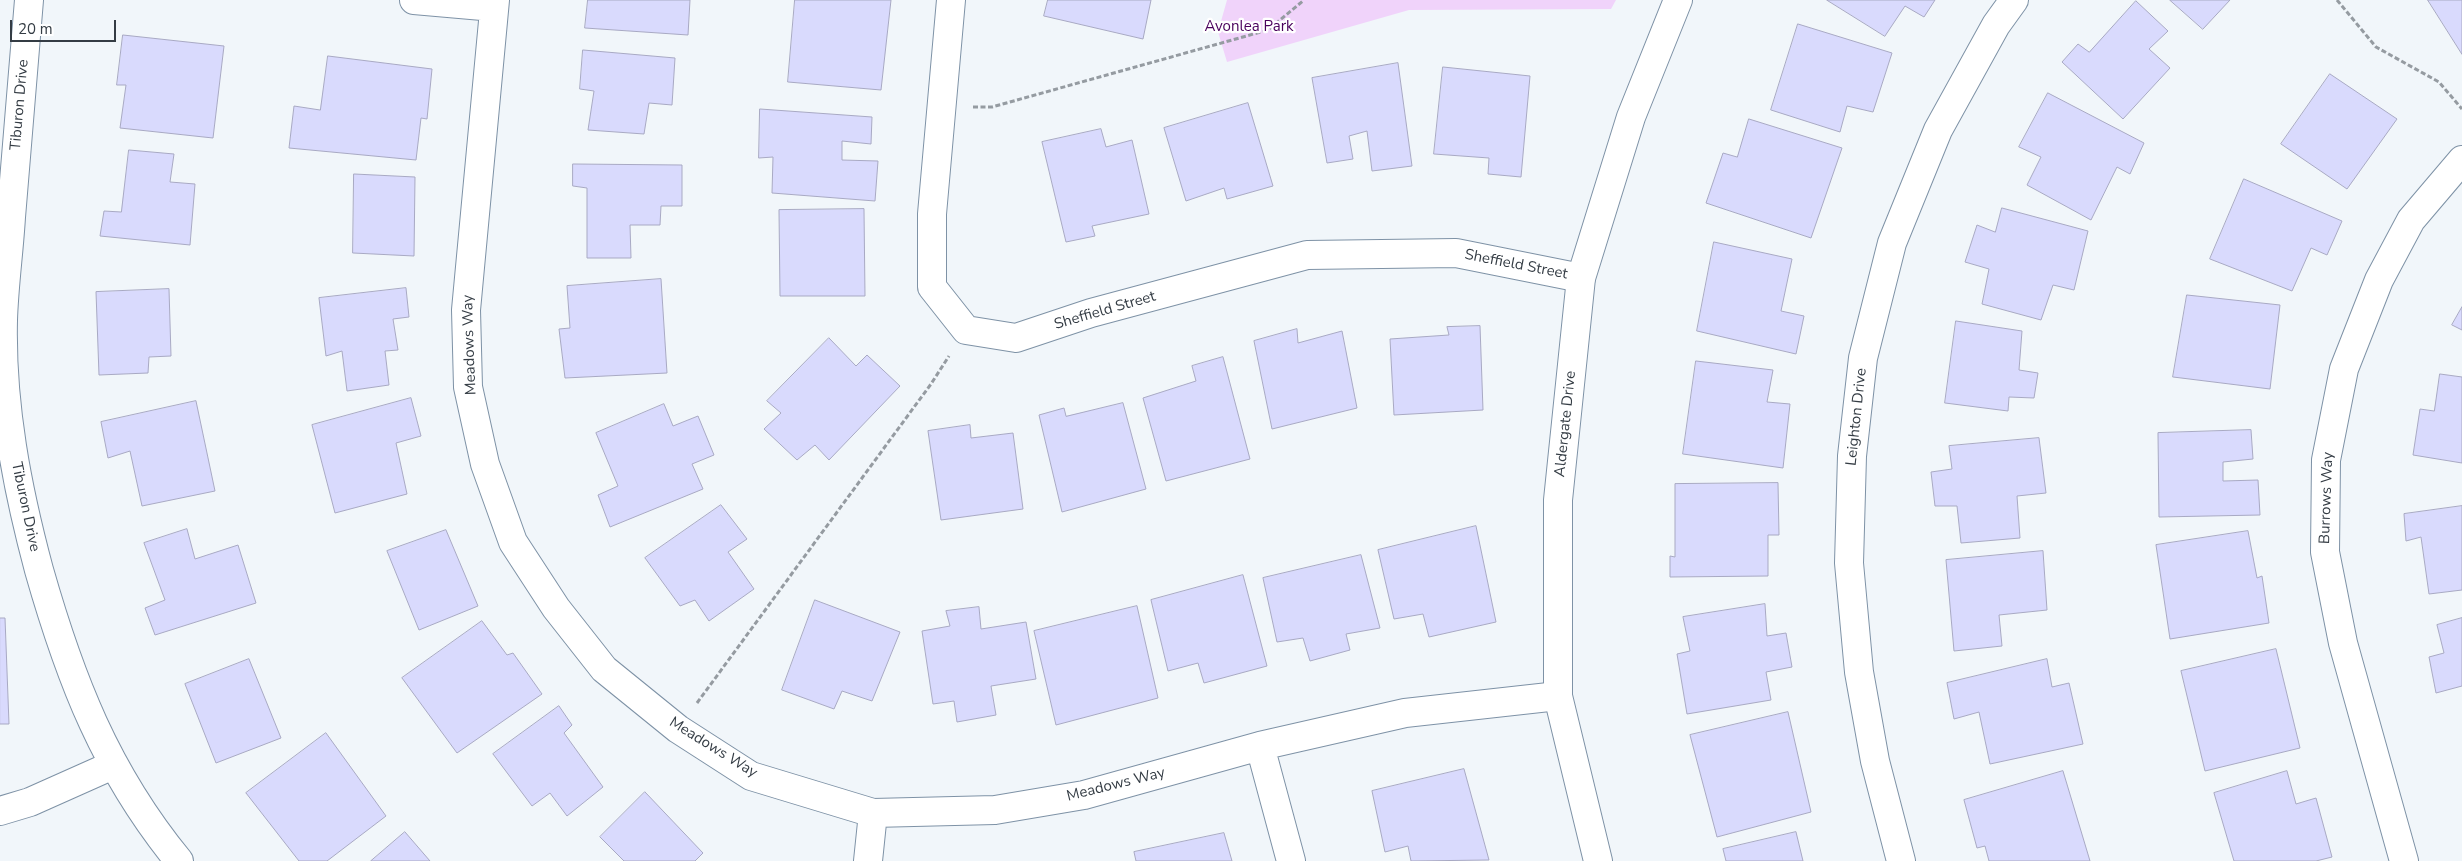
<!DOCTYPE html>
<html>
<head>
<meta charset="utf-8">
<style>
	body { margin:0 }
	#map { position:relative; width:2462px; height:861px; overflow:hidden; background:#f1f6fa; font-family:"Nunito Sans",sans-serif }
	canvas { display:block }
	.scale { position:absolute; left:10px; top:20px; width:106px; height:22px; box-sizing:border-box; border:2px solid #343c44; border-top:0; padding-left:6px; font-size:15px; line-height:18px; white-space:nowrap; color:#343c44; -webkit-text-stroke:4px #fff; paint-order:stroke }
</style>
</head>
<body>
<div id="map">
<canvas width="2462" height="861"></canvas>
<div class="scale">20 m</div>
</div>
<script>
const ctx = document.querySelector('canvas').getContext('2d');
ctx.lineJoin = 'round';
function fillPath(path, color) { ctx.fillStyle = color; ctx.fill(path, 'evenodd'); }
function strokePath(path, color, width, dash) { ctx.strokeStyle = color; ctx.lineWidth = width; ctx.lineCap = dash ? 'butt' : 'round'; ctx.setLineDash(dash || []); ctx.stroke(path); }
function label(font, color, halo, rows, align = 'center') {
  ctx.font = font + ' "Nunito Sans",sans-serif'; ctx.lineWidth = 4.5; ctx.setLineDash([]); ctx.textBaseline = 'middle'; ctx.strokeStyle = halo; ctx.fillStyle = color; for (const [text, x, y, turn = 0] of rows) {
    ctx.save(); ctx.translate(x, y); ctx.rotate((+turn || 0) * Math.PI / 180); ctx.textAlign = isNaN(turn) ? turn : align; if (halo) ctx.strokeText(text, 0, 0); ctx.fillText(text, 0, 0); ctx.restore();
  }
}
fillPath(new Path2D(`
	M1227,0h389l-5,9 -202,1 -182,52 -9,-30z`), '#f0d3fa');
const building = new Path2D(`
	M588,0h102l-2,35 -103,-7z
	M795,0h96l-10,90 -93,-8z
	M1048,0h103l-8,39 -99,-23z
	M1827,0h108l-11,17 -19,-11 -20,30z
	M2170,0h60l-27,29z
	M2428,0h34v54z
	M2136,1l32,30 -19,18 21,19 -47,51 -61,-57 16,-18 11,8z
	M1798,24l94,29 -19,59 -26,-6 -7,26 -69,-22z
	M123,35l101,11 -11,92 -93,-10 6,-43h-9z
	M583,50l92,8 -3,47 -23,-2 -5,31 -56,-4 6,-39 -14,-2z
	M328,56l104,13 -5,50 -6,-1 -5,42 -127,-12 5,-42 26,4z
	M1398,63l14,103 -40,5 -5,-40 -18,5 4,23 -26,4 -15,-85z
	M1443,67l87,9 -9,101 -33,-3 1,-16 -55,-4z
	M2330,74l67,45 -50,70 -66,-45z
	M2048,93l96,50 -14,31 -13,-7 -26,53 -64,-35 14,-28 -22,-10z
	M1248,103l25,83 -46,13 -3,-11 -38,13 -22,-73z
	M760,109l112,8 -1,27 -29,-3v19l36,1 -3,40 -103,-8 1,-36 -14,1z
	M1749,119l93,29 -31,90 -105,-35 17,-50 14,4z
	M1101,129l5,18 26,-7 17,74 -57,12 3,10 -29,6 -24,-100z
	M129,150l45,4 -4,28 25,2 -5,61 -90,-9 4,-25 17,1z
	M573,164l109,1v41h-21l-1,19h-30l1,33h-44v-70l-14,-2z
	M354,174l61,3 -1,79 -61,-3z
	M2244,179l98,42 -15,34 -16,-7 -19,43 -82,-32z
	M2002,208l86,23 -14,59 -21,-5 -12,35 -59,-16 7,-35 -24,-7 12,-37 18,7z
	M864,209l1,87h-85l-1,-86z
	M1714,242l78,17 -11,52 23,5 -8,38 -99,-23z
	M661,279l6,94 -102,5 -6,-49 11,-1 -3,-42z
	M406,288l3,29 -16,2 5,31 -13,1 4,34 -42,6 -5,-40 -16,5 -7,-58z
	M169,289l2,67 -22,1 -1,16 -49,2 -3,-83z
	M2187,295l93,10 -10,84 -97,-12z
	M2462,307v23l-10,-5z
	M1956,321l66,10 -3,39 19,3 -4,25 -25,-1 -1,14 -63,-8z
	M1480,326l3,84 -89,5 -4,-76 59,-4 -2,-8z
	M1297,329l1,14 44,-12 15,77 -85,21 -18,-88z
	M829,338l27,28 11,-11 33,31 -71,74 -14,-15 -18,15 -33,-31 17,-16 -14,-12z
	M1223,357l27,102 -84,22 -23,-83 53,-17 -4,-15z
	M1696,361l77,9 -6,32 23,2 -7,64 -100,-14z
	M2440,374l22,3v86l-49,-8 7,-46 14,2z
	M411,398l10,38 -25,7 11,51 -72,19 -23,-88z
	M196,401l19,90 -73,15 -12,-55 -22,7 -7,-36z
	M1123,403l23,86 -84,23 -23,-97 25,-7 2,8z
	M664,404l9,22 25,-10 16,39 -22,9 11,25 -93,38 -12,-32 20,-9 -22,-53z
	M970,425l1,13 42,-5 10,76 -82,11 -13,-89z
	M2251,430l2,29 -30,3v19l35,-1 2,35 -101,2 -1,-84z
	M2039,438l7,55 -29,3 3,42 -59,5 -4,-37h-22l-4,-34 21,-3 -3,-23z
	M1778,483l1,52h-11v41l-98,1v-21l5,1v-73z
	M721,505l26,34 -19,13 26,37 -45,32 -14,-21 -15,6 -35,-48z
	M2462,506v84l-33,4 -8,-57 -15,4 -2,-27z
	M1476,526l20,96 -67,15 -6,-23 -29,5 -16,-69z
	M187,529l8,30 43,-14 18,58 -101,32 -10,-27 20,-8 -21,-57z
	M446,530l32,76 -59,24 -32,-79z
	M2248,531l9,47 5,-2 7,47 -99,16 -14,-94z
	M2043,551l4,59 -48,5 3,31 -48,5 -8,-91z
	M1361,555l19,73 -34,6 4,16 -40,11 -7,-23 -26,4 -14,-64z
	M1243,575l24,91 -63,17 -6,-20 -30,8 -17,-71z
	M815,600l85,32 -28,69 -30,-10 -8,18 -52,-19z
	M1765,604l2,32 19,-3 6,34 -26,5 5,28 -84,14 -10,-60 13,-3 -7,-34z
	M1137,606l21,92 -102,27 -22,-94z
	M979,607l2,22 45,-7 10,57 -45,7 5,29 -39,7 -3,-21 -21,3 -11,-73 28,-5 -4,-15z
	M0,618h5l4,106h-9z
	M2462,618v68l-26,7 -7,-36 15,-4 -7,-28z
	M482,621l25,34 6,-2 29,41 -85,59 -55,-75z
	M2276,649l24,99 -95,23 -24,-100z
	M249,659l32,79 -65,25 -31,-79z
	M2047,659l5,28 17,-4 14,61 -93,20 -11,-52 -25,7 -7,-36z
	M559,706l13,19 -8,8 39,54 -36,29 -17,-23 -18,13 -39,-52z
	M1788,712l23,100 -94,25 -27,-102z
	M326,733l60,83 -59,45h-28l-53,-68z
	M1464,769l25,91 -78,1 -3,-15 -23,6 -13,-61z
	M2063,771l27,90h-101l-4,-15 -8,2 -13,-48z
	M2287,771l9,33 20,-6 16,59 -16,4h-82l-20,-68z
	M645,792l58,61 -8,8h-71l-24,-24z
	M405,832l25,29h-59z
	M1796,832l7,29h-77l-3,-12z
	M1224,833l8,28h-96l-2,-9z`);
fillPath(building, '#d9dafd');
strokePath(building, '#a8a9c3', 1);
const minor = new Path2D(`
	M29,0c-6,72 -12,144 -18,217 -2,34 -7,69 -8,103 -2,85 14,168 36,250 31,109 67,202 140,291
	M414,0l80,7
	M495,0l-29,310 2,77 17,77 28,78 43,66 48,61 74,60 73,47 122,37 122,-3 89,-15 176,-49 145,-33 153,-17
	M951,0l-19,214v73l34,43 50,8 75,-25 216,-58 149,-2 125,25
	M1260,746l31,115
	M0,811l30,-9 83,-37
	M868,861l5,-48
	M1901,861l-26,-100 -16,-89 -10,-109 3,-107 11,-98 29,-115 46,-113 58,-105 18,-25
	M2404,861l-61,-218 -18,-91 1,-92 18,-91 35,-89 32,-60 51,-60`);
const tertiary = new Path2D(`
	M1598,861l-40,-165v-196l23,-222 50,-161 47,-117`);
strokePath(minor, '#7e92a6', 30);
strokePath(tertiary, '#7e92a6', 30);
strokePath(new Path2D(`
	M2337,0l39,47 63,35 23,27
	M973,107h19l276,-77 36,-30
	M697,703l234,-319 18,-28`), '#959ba1', 3, [5, 2.5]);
strokePath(minor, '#fff', 28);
strokePath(tertiary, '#fff', 28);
label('15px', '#49005c', '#fff', [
	["Avonlea Park",1249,27]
]);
label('15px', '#343c44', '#fff', [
	["Tiburon Drive",20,105,-85],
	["Sheffield Street",1516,265,11],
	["Sheffield Street",1105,311,-16],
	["Meadows Way",470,345,-92],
	["Leighton Drive",1857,417,-84],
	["Aldergate Drive",1566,424,-84],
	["Burrows Way",2327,498,-88],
	["Tiburon Drive",25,507,78],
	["Meadows Way",713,748,32],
	["Meadows Way",1116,785,-14]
]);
</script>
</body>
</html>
